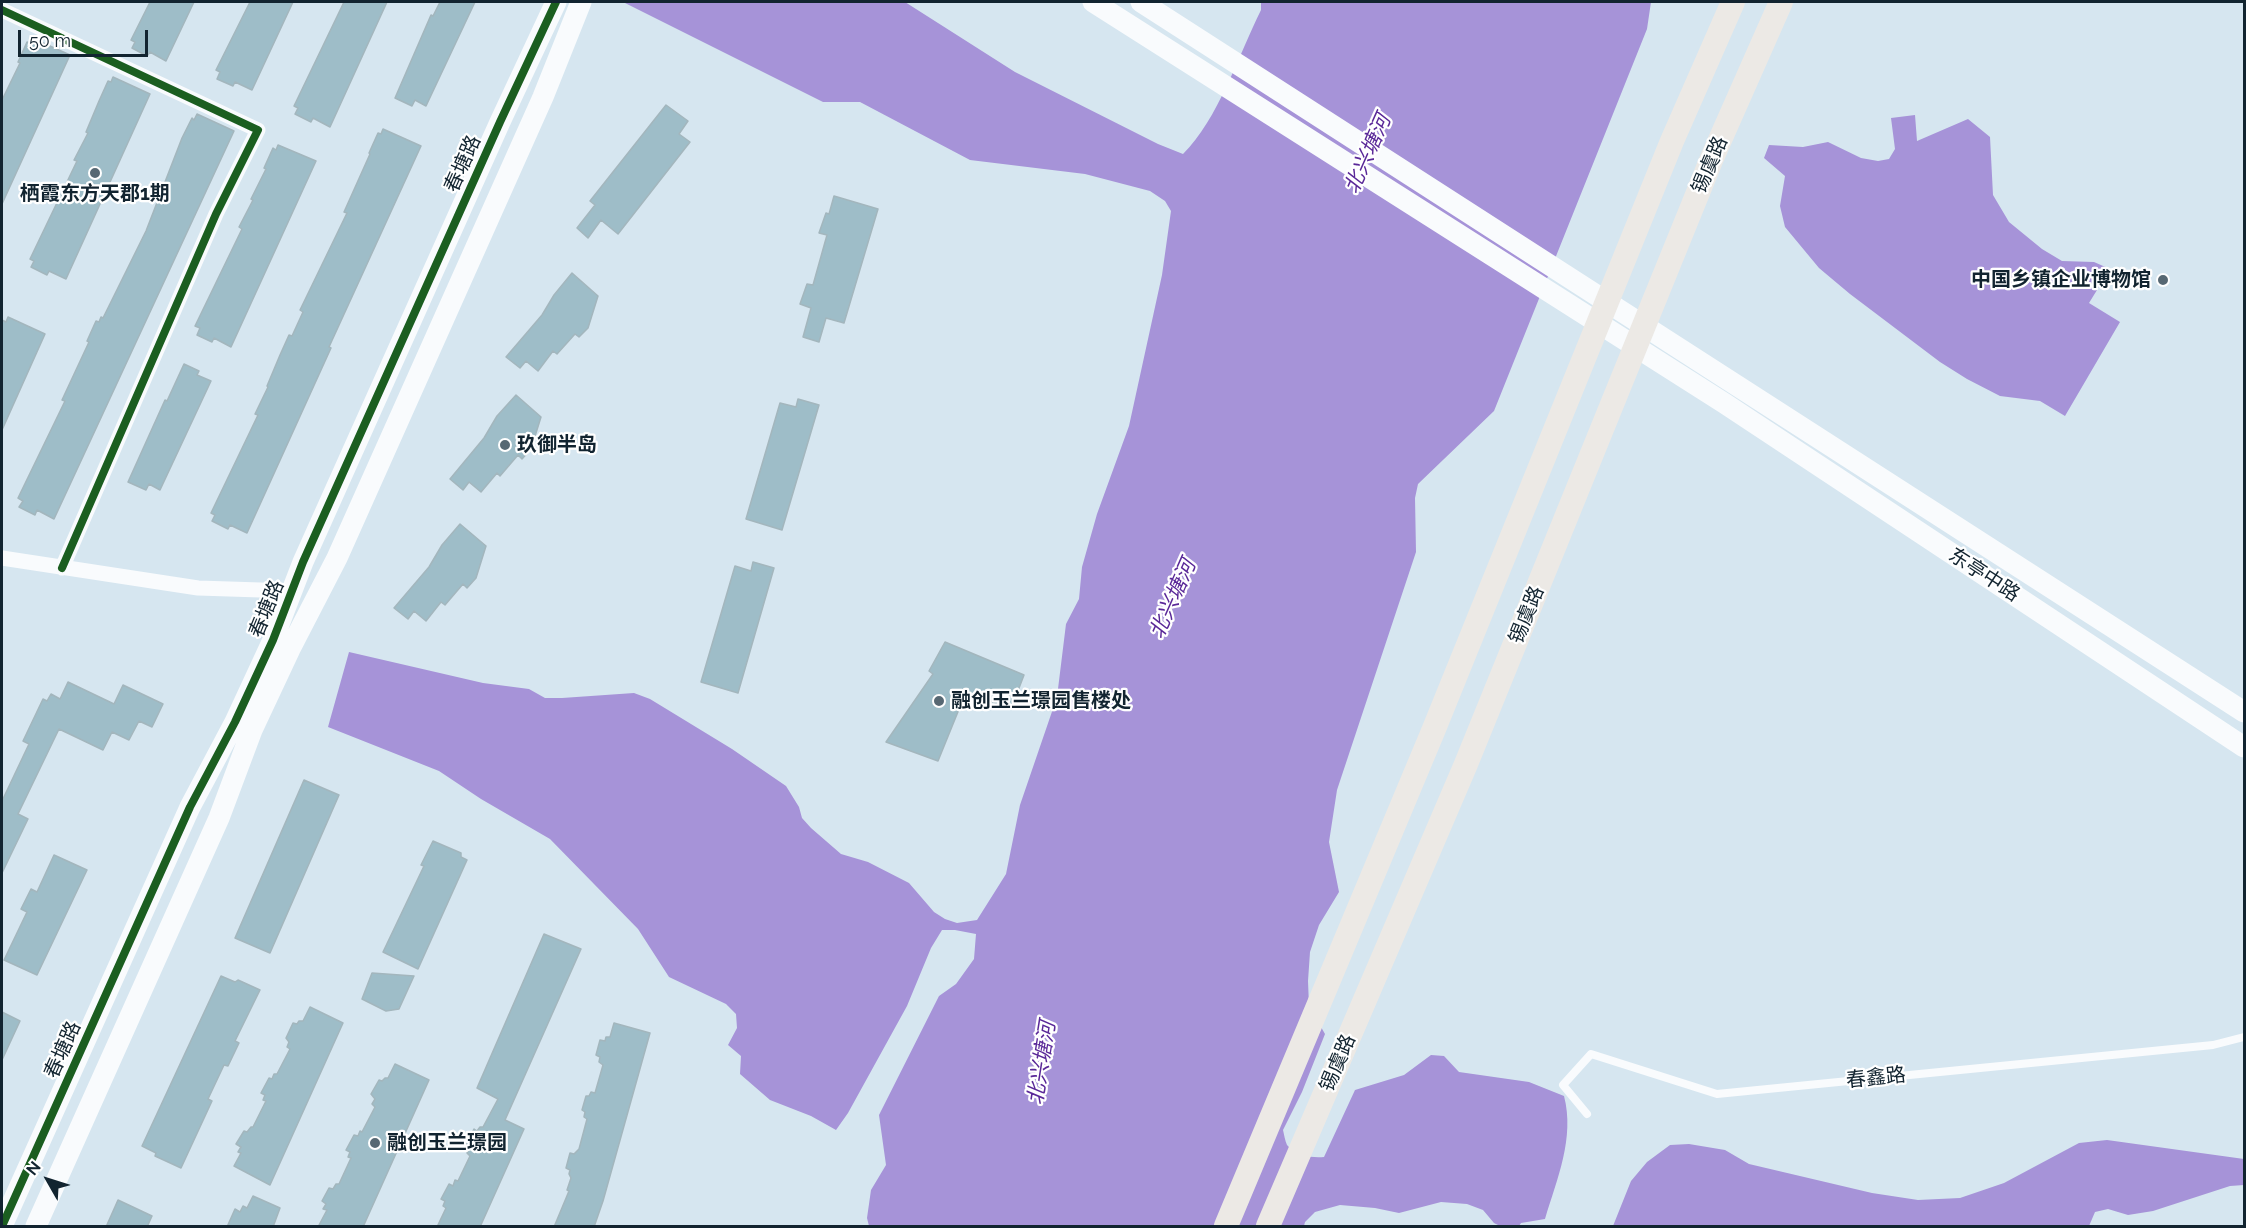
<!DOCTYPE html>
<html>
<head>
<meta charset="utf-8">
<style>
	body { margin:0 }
	#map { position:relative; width:2246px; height:1228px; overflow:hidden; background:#d6e6f0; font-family:Raleway,sans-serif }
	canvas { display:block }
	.frame { position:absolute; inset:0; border:3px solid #122430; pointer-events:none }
	.north { position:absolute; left:18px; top:1150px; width:60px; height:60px; -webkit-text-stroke:4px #fff; paint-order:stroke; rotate:309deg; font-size:16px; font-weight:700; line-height:24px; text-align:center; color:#122430 }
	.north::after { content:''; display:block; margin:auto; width:21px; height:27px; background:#122430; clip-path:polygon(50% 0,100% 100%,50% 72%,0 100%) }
	.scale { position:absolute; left:18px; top:30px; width:130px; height:27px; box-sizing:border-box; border:3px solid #122430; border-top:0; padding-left:8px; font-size:18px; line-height:21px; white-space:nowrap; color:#122430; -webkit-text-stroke:4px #fff; paint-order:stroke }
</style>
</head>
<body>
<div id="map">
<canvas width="2246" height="1228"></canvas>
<div class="frame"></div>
<div class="north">N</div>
<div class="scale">50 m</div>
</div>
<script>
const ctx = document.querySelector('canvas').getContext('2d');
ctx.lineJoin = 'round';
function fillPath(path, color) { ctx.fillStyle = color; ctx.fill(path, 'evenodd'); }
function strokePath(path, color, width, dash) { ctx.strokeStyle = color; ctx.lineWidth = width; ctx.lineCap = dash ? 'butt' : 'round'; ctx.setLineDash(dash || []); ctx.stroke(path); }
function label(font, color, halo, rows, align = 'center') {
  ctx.font = font + ' Raleway,"Noto Sans SC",sans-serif'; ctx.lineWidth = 4.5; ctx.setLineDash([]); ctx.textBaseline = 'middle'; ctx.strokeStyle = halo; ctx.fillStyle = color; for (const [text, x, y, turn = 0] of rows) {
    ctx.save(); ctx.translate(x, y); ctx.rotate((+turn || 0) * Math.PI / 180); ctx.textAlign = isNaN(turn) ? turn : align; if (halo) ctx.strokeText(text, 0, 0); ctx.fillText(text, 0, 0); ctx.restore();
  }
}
fillPath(new Path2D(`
	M623,2h282l110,70 143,72 25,10c35,-34 56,-100 78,-144v-8h390l-4,27 -153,382 -76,73 -3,14 1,54 -79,238 -8,52 10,50 -20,33 -9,27 -2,29 1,25 16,28 -23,58 -19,38c1,4 2,11 4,15 9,11 25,13 37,12l31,-67 49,-15 27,-20 13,1 15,16 70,10 35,14c11,42 -7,83 -19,123l-24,4 -2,3h-19l-6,-3 -11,-13 -16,-6 -26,-2 -42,11 -24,-5 -35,-3 -25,7 -10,10 -1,4h-435l-2,-8 4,-28 15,-25 -7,-50 60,-119 17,-12 18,-25 2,-25 -21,-4h-13l-11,18 -24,58 -59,107 -12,17 -25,-14 -41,-16 -30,-26 1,-18 -13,-11 9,-17 -1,-14 -10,-10 -57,-27 -31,-48 -88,-90 -69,-40 -42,-28 -111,-44 21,-75 134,31 46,6 16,9h17l72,-5 16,6 82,50 54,37 13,21 3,11 9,10 30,26 27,8 41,21 25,29 11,7 12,4 20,-3 29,-46 14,-69 37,-108 9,-73 13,-25 3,-32 15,-53 32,-88 33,-151 9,-64 -6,-10 -15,-10 -65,-17 -115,-14 -110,-58h-37z
	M1915,115l2,26 51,-22 22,18 3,58 16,27 33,27 20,12 32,1 16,7 -21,34 31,19 -55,94 -25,-15 -40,-5 -33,-17 -27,-17 -90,-68 -31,-26 -34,-41 -5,-21 5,-30 -21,-18 5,-13 34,2 25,-5 33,16 17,3 11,-2 6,-10 -4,-31z
	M2107,1140l137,19v26l-14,1 -77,25 -25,4 -20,-6 -13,3 -6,14h-476l18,-45 16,-19 23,-17 19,-1 36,6 24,14 123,29 46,7 42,-2 44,-15 75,-40z`), '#a693d8');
const building = new Path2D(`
	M150,2h44l-28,59 -16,-9 -3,4 -15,-8 3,-6 -4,-2z
	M250,2h43l-41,88 -17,-8 -2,4 -16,-7 3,-7 -4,-2z
	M344,2h43l-57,125 -17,-9 -2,4 -16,-8 3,-6 -4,-2z
	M440,2h35l-49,104 -11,-6 -3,6 -17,-8 36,-83 2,1z
	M32,38l38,17 -68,149v-104l18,-37 -2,-1 9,-20 3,1z
	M113,77l37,17 -84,185 -17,-8 -2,4 -16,-8 3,-6 -4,-2 47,-98 -3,-1 14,-27 -2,-1 13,-31 9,-20 3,1z
	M666,105l22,16 -9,13 11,8 -72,92 -17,-14 -13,18 -11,-10 18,-23 -5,-4z
	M197,114l37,17 -180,388 -17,-9 -2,5 -16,-8 4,-6 -5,-3 47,-97 -3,-1 27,-58 -2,-1 9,-20 3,1 2,-5 2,1 43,-87 36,-93 10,-20 2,2z
	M383,129l38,17 -92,201 2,1 -84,185 -17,-8 -2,4 -16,-8 3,-6 -4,-2 47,-98 -3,-1 13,-27 -1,-1 13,-31 9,-20 3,1 11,-24 -3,-2 47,-97 -3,-1 26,-58 -1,-1 9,-20 3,1z
	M278,145l38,16 -85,186 -17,-9 -2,4 -15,-7 3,-7 -5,-2 47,-97 -3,-2 14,-27 -2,-1 15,-30 -2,-1 9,-20 3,2z
	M834,196l44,13 -34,114 -18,-5 -7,24 -16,-5 8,-29 -11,-4 7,-20 6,1 14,-50 -8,-2 7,-20 3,1z
	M572,273l26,23 -10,32 -9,9 -4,-3 -18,20 -4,-3 -15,20 -12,-10 -6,7 -14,-11 36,-42 12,-20z
	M8,317l37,17 -43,96v-110l4,2z
	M184,364l15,7 -2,4 14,6 -51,109 -11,-6 -3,6 -18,-8 37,-82 2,1z
	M516,395l25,22 -10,32 -9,10 -4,-4 -18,21 -3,-3 -16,19 -12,-10 -6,8 -13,-11 34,-41 13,-22z
	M798,399l21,6 -37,125 -36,-11 34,-116 16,4z
	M460,524l26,22 -10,32 -9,10 -4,-4 -18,21 -4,-3 -15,19 -12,-10 -6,8 -14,-11 35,-41 13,-22z
	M753,562l21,6 -36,125 -37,-11 34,-116 16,5z
	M945,642l79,33 -13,34 -45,-17 -28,69 -52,-19 47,-68 -4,-3z
	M68,682l46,22 9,-19 40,19 -11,23 -13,-6 -10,19 -17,-8 -9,18 -44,-21 -41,85 10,5 -26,54v-72l27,-57 -6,-3 20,-42 4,2 4,-7 9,5z
	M304,780l35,15 -69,158 -35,-15z
	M433,841l28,12v4l6,3 -49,109 -35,-17 41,-86 -3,-1z
	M54,855l33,15 -50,105 -33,-15 23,-48 -6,-3 10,-20 6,3z
	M544,934l37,15 -76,171 19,9 -44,98h-43l9,-19 -3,-2 2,-5 -4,-2 8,-15 4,2 2,-6 3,1 12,-25 -3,-3 3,-5 -4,-4 8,-15 3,2 3,-4h3l15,-28 -21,-11z
	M372,973l42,3 -15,33 -13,2 -24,-12z
	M221,976l14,6 3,-2 22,10 -25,51 4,2 -11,23 -4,-1 -16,34 4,2 -31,67 -26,-12 1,-3 -14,-7z
	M310,1007l33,16 -73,162 -36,-19 7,-13 -3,-1 3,-5 -5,-3 8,-13 3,1 4,-5h2l13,-26 -3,-1 2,-5 -4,-2 8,-15 3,1 2,-5h3l13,-25 -3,-2 2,-5 -3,-4 7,-15 4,1 2,-3h4z
	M2,1012l18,9 -18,39z
	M614,1023l36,10 -47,168 -9,26h-40l15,-36 -2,-1 4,-12 -2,-4 1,-4 -4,-2 4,-15 4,1 5,-5 8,-30 -3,-2 1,-5 -3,-2 4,-14h3l2,-4 4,1 8,-28 -4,-3 1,-5 -4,-2 4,-15 5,1 1,-4h4z
	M395,1064l34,16 -66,147h-45l9,-17 -4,-1 3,-5 -4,-3 7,-13 4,1 3,-5h3l12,-26 -3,-1 2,-5 -4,-2 8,-15 4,1 2,-5 2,1 13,-25 -3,-3 3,-5 -4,-5 8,-14 3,1 3,-3h3z
	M253,1196l27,12 -7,19h-46l8,-18 5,3 3,-6 4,2z
	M118,1200l34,16 -5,11h-41z`);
fillPath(building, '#9ebdc8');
strokePath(building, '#a3b6bd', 1.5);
strokePath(new Path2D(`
	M1587,1114l-24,-29 28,-31 126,40 496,-49 31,-8`), '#f9fbfd', 8);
strokePath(new Path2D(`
	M2,10l256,120 -42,84 -154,354
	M2,558l196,30 94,3`), '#f9fbfd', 15);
strokePath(new Path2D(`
	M1093,2l631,401 520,344
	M1141,2l1103,710
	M2,1226l188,-419 45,-85 38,-82 30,-78 197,-440 56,-120
	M36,1226l183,-408 33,-88 38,-81 47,-91 206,-461 38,-95`), '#f9fbfd', 21);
strokePath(new Path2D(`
	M1226,1226l208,-497 238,-588 61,-139
	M1268,1226l198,-462 246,-606 69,-156`), '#ece9e5', 24);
strokePath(new Path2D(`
	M2,10l256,120 -42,84 -154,354
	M2,1226l188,-419 45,-85 38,-82 30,-78 197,-440 56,-120`), '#1b5e20', 8);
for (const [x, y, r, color] of [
	[95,173,6,"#576873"],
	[2163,280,6,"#576873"],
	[505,445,6,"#576873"],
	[939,701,6,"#576873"],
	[375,1143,6,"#576873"]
]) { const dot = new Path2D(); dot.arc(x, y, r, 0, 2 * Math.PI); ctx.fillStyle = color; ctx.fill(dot); strokePath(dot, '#fff', 2); }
label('20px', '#122430', '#fff', [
	["春塘路",463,164,-66],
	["锡虞路",1710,165,-67],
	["东亭中路",1984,575,33],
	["春塘路",267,609,-68],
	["锡虞路",1527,615,-68],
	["春塘路",63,1050,-66],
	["锡虞路",1338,1063,-67],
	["春鑫路",1876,1078,-6]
]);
label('bold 20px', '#122430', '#fff', [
	["栖霞东方天郡1期",95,194,"center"],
	["中国乡镇企业博物馆",2151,280,"right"],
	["玖御半岛",517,445],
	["融创玉兰璟园售楼处",951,701],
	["融创玉兰璟园",387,1143]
], 'left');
label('italic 21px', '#5a2898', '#fff', [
	["北兴塘河",1368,154,-66],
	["北兴塘河",1173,599,-66],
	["北兴塘河",1042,1063,-81]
]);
</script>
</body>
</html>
